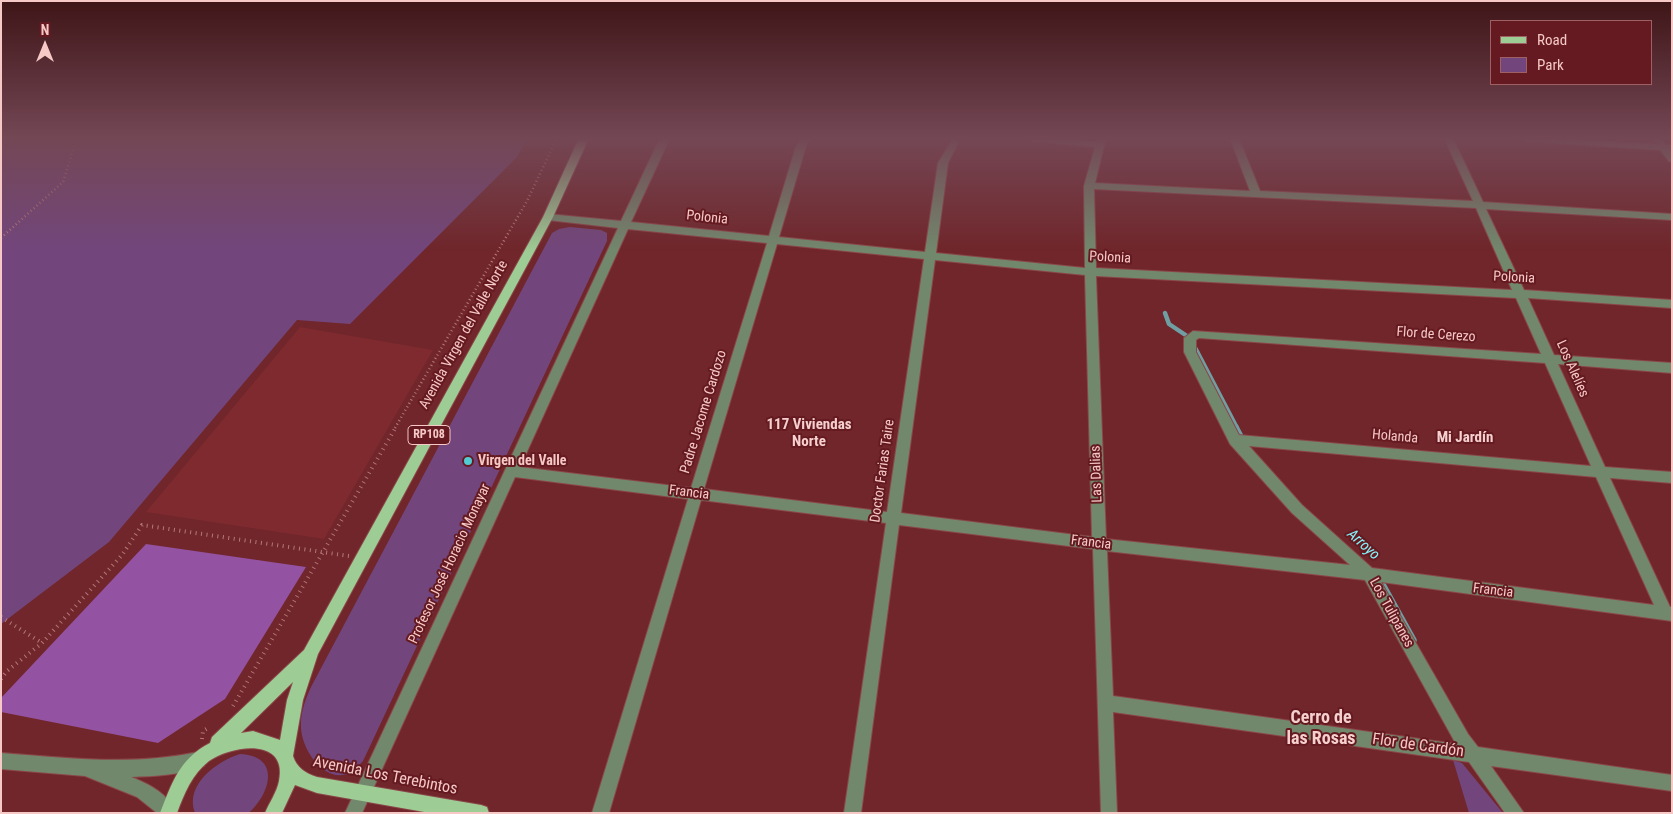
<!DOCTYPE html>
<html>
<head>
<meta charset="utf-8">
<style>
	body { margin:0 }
	#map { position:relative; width:1673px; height:814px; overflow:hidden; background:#70262a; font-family:"Roboto Condensed",sans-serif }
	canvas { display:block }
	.frame { position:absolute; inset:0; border:2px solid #f6c8c6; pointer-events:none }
	.legend { position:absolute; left:1490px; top:20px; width:162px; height:65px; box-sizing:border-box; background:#641a20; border:1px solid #9e6062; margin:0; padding:6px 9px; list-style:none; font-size:15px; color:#f6c8c6 }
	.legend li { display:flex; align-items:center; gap:10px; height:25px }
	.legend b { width:25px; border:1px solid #9e6062 }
	.north { position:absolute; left:20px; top:20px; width:50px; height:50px; -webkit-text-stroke:4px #641a20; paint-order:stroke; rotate:0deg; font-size:14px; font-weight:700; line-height:20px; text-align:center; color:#f6c8c6 }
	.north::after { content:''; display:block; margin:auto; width:18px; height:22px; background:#f6c8c6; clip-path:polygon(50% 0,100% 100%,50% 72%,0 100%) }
</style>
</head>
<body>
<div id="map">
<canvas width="1673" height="814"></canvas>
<div class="frame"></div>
<ul class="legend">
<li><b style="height:6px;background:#9ecc95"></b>Road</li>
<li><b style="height:14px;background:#72467c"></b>Park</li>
</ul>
<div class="north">N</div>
</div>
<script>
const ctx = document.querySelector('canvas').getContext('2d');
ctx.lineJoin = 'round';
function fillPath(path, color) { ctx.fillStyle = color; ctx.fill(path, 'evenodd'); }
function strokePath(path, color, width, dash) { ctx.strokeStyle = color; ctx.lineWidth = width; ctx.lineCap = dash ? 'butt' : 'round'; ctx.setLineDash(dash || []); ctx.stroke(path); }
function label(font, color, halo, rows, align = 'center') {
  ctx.font = font + ' "Roboto Condensed",sans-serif'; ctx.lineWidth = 4; ctx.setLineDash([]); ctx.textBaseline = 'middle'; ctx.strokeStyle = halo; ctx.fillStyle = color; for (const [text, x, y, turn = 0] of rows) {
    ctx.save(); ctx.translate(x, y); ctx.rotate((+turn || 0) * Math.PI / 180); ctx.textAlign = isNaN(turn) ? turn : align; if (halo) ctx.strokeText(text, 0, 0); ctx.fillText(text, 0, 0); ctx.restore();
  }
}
fillPath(new Path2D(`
	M300,327l133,23 -109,189 -178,-27z`), '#7e2a2f');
fillPath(new Path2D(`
	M1,138h526l-10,19 -167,167 -53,-4 -188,222 -108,82z
	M570,227l31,3 6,3v8l-244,520c-4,4 -7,9 -11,11 -26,14 -50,-21 -51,-44 -1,-14 4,-28 10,-41l241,-454 7,-4z
	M240,754c41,2 31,39 9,59h-54c-11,-29 23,-52 45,-59z
	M1453,760l9,3 41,50h-34z`), '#72467c');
fillPath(new Path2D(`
	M146,544l160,23 -81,132 -67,44 -157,-31v-14z`), '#9452a2');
strokePath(new Path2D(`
	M1165,313l4,11 21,14 47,90`), '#6f9fa2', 4.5);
strokePath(new Path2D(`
	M1236,427l7,13
	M1379,577l35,63`), '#6f9fa2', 5.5);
const minor = new Path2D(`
	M660,138h10l-39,84 138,14 27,-90 6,-8h9l-5,8 -27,91 146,15 13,-89 15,-25h8l-13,25 -12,90 149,15 -1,-82 11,-39 -62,-6 -4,-3h27l40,4 2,-4h8l-11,45 155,8 -20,-53h9l21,53 213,10 -29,-63h9l30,64 189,12v6l-186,-11 38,81 148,10v8l-144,-10 26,57 118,8v10l-114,-9 47,103 67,5v11l-62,-5 60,129h2v14l-291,-39 87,152 10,13 194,28v16l-181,-25 33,47h-19l-36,-51 -356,-50 4,101h-16l-8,-264 -194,-24 -38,288h-17l42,-290 -185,-23 -92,313h-17l96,-314 -173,-22 -153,336h-17l273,-585 -70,-8 -5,-3 5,-3 73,7zM1094,189l382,19 36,82 -416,-22zM628,229l139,14 -76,245 -171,-21zM777,244l147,15 -37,253 -183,-23zM935,260l150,15 7,262 -191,-24zM1096,276l420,22 25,56 -348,-23 -9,7v14l46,92 62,69 58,52 -244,-26zM1199,338l346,25 46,103 -352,-31 -43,-83v-12zM1249,446l347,31 58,128 -282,-37 -70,-63zM1107,551l258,29 91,164 -343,-48z
	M1517,138h41l98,6 -4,-6h9l5,7h6v17l-3,-1 -9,-11 -138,-9z
	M198,752l6,2 2,6 -2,6c-22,9 -49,10 -73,11 18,7 38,17 45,36h-19l-20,-16 -52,-21 -84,-7v-16c67,5 131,13 197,-1z`);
const major = new Path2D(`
	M579,138h10l-36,79 -235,437 -15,46 -10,56c4,12 12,17 24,21l164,28 6,2 2,6h-59l-113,-20 -22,-8 -13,28h-17c4,-10 12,-21 14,-32 9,-44 -47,-36 -70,-20 -17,13 -25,33 -32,52h-17c12,-30 19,-54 50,-70l2,-6 92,-87 239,-433zM293,682l-6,18 -7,40 -27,-9 -12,2z`);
strokePath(minor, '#8b4649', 2);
strokePath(major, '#8b4649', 2);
strokePath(new Path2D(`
	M1,238l62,-56 12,-38 9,-6
	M395,428l132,-227 30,-63`), '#b5797a', 2.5, [1, 3]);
strokePath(new Path2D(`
	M1,617l41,26
	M1,679l6,-8 35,-28 80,-88 20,-30 207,31
	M233,706l163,-279
	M202,739l1,-8 5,-3`), '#b5797a', 4, [1, 4.5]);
fillPath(minor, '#72886d');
fillPath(major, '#9ecc95');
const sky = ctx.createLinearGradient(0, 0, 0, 252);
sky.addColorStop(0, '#3e1517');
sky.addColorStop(0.55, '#744755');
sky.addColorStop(1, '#74475500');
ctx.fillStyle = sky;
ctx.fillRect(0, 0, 1673, 252);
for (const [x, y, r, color] of [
	[468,461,5,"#51ccd3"]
]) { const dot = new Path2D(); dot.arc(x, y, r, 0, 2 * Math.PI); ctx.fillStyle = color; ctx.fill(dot); strokePath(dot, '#641a20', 2); }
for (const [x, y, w] of [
	[429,435,42]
]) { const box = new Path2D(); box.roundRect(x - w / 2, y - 9.5, w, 19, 4); ctx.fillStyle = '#641a20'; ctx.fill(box); strokePath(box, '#f6c8c6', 1); }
label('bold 12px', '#f6c8c6', null, [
	["RP108",429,435]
]);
label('14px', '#f6c8c6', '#641a20', [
	["Polonia",707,218,6],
	["Polonia",1110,258,3],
	["Polonia",1514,278,3],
	["Avenida Virgen del Valle Norte",464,335,-61],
	["Flor de Cerezo",1436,335,4],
	["Los Alelíes",1572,369,66],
	["Padre Jacome Cardozo",704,412,-73],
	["Holanda",1395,437,5],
	["Doctor Farias Taire",883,471,-82],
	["Las Dalias",1097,474,-92],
	["Francia",689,493,7],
	["Francia",1091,543,7],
	["Profesor José Horacio Monayar",450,564,-65],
	["Francia",1493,591,7],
	["Los Tulipanes",1391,613,61]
]);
label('bold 14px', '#f6c8c6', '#641a20', [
	["Virgen del Valle",478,461]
], 'left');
label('bold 15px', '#f5d0ce', '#641a20', [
	["117 Viviendas",809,425],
	["Norte",809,442],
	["Mi Jardín",1465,438]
]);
label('italic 15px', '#85f3f9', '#641a20', [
	["Arroyo",1363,545,42]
]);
label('16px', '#f6c8c6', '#641a20', [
	["Flor de Cardón",1418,746,8],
	["Avenida Los Terebintos",385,776,11]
]);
label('bold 18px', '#f5d0ce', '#641a20', [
	["Cerro de",1321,718],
	["las Rosas",1321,739]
]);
</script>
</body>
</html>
